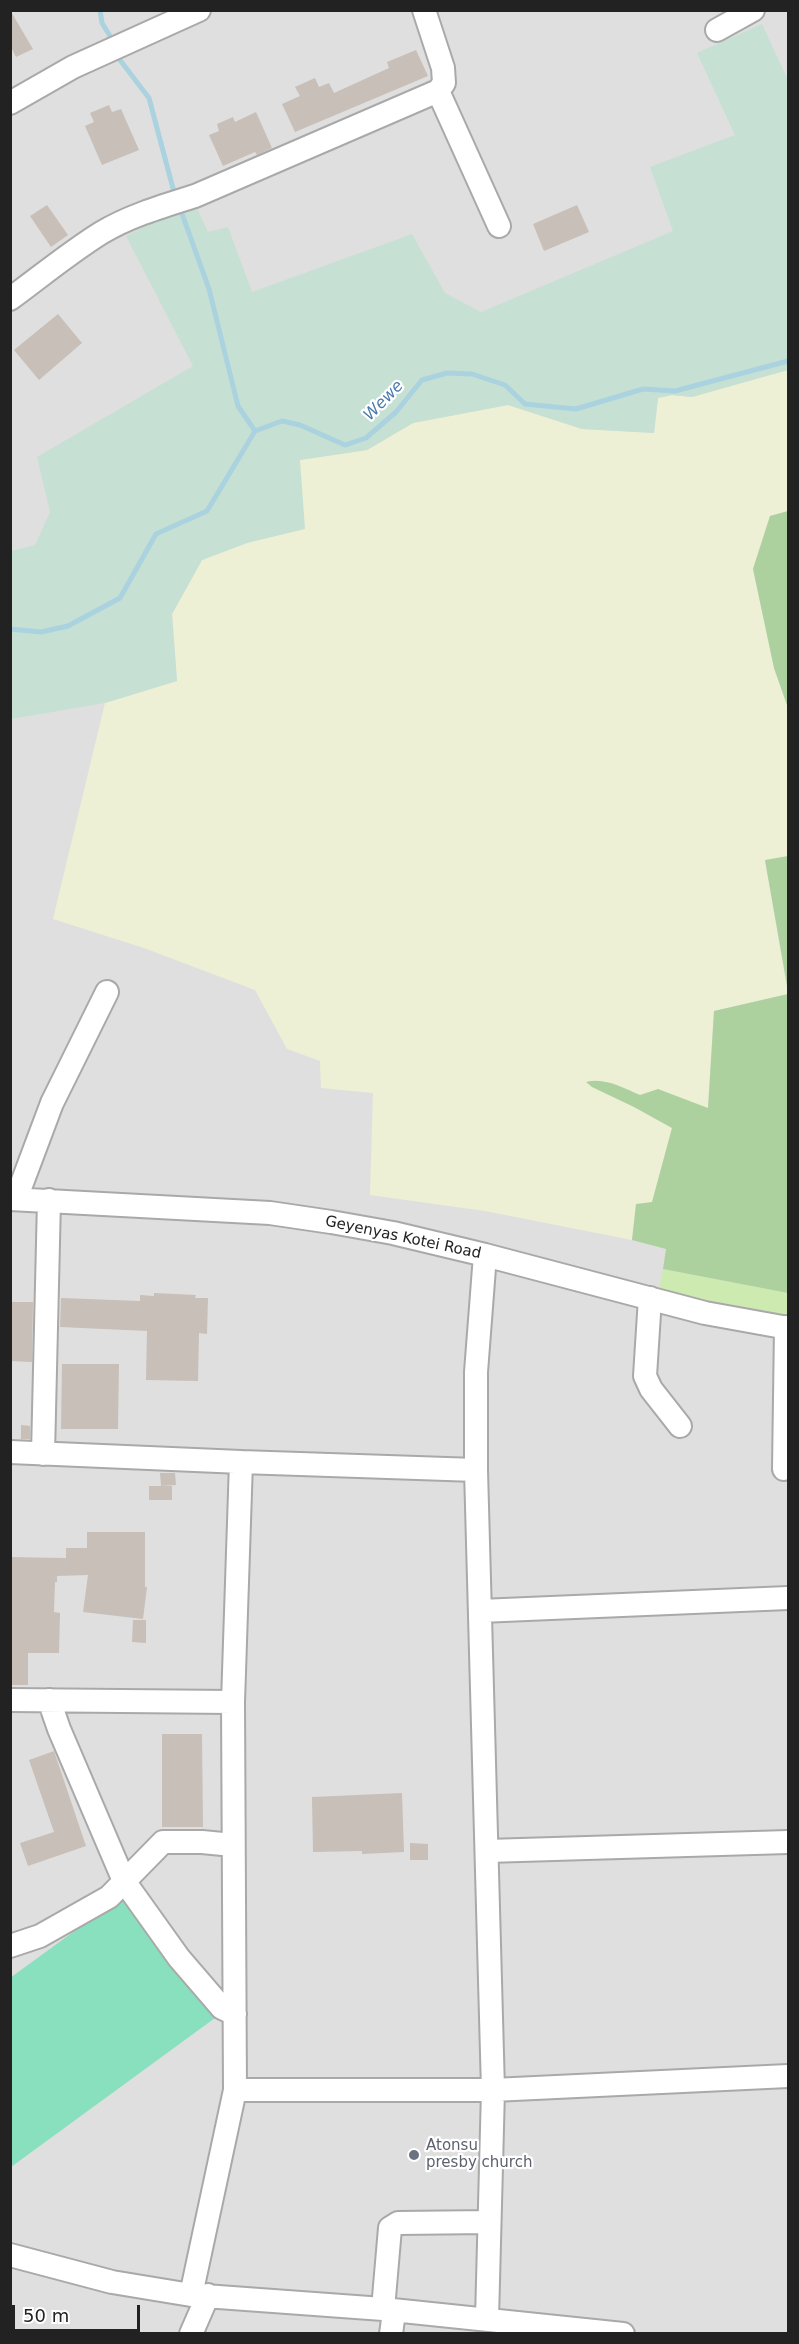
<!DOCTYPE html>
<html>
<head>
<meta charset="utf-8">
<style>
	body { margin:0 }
	#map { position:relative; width:799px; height:2344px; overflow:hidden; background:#f2efe9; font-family:"DejaVu Sans",sans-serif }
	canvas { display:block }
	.frame { position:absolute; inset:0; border:12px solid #222; pointer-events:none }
	.scale { position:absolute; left:12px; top:2305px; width:128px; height:27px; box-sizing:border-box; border:3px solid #222; border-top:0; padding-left:8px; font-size:18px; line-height:21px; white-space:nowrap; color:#222; -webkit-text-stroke:4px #fff; paint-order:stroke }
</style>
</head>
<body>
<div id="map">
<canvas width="799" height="2344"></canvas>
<div class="frame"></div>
<div class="scale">50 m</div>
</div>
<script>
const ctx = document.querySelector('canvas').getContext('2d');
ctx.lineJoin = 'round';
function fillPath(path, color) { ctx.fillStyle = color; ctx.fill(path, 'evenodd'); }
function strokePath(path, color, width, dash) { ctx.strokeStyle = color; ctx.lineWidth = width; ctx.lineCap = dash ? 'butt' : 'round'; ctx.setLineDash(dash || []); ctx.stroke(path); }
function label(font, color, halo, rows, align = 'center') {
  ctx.font = font + ' "DejaVu Sans",sans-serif'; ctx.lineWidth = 4.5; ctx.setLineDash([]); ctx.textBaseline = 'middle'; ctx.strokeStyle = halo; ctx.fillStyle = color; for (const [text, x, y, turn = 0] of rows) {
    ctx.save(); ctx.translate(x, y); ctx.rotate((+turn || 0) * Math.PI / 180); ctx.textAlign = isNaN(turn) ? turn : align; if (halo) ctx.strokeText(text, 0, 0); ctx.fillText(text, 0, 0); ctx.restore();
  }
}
fillPath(new Path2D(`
	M11,11h777v2322h-777z`), '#e0dfdf');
fillPath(new Path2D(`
	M788,370v141l-18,5 -17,53 21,99 14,40v148l-23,5 23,133 -74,17 -6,97 -68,-13 -28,-12 -25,-1 5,5 42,20 38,21 -20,75 -16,2 -4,35 -147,-29 -115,-16 3,-102 -52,-5 -1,-27 -33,-12 -32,-59 -111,-42 -91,-29 52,-216 72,-22 -5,-67 30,-54 45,-17 53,-83 67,-10 46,-27 95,-18 74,24 72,4 4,-35 14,-3 20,2z`), '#eef0d5');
fillPath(new Path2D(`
	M663,1269l125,24v28l-130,-27z`), '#cdebb0');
fillPath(new Path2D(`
	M788,511v197l-14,-40 -21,-99 17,-53z
	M788,856v135l-23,-131z
	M788,994v299l-125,-24 3,-20 -34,-9 4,-36 16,-2 20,-74 -38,-21 -42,-20 -6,-5c19,-5 37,6 54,13l18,-6 50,19 6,-97z`), '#add19e');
fillPath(new Path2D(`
	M762,24l26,56v290l-96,27 -20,-2 -14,3 -4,35 -72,-4 -74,-24 -95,18 -46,27 -67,10 5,69 -58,14 -45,17 -30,54 5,67 -72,22 -94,16v-168l24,-6 15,-33 -13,-55 156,-91 -67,-130 33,-17 38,-11 11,24 20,-5 24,65 160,-58 33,59 36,19 192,-81 -23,-64 85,-32 -38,-82z`), '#c6e0d4');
fillPath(new Path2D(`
	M124,1895l91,123 -204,149 -1,-189z`), '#88e0be');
strokePath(new Path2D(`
	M100,10l2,13 8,13
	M120,60l29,38 26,98
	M181,211l28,78 29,117 17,25
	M10,629l31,3 27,-6 52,-28 36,-64 51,-23 48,-80 27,-10 18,4 45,20 21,-7 30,-26 26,-32 25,-7 25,1 33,11 20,19 51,5 67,-20 32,2 113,-30`), '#aad3df', 5);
fillPath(new Path2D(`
	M10,10l23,39 -17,8 -6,-12z
	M416,50l12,26 -133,56 -13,-28 18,-8 -5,-9 20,-9 4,9 10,-4 5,10 55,-25 -2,-6z
	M109,105l3,7 9,-3 18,41 -37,15 -17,-39 9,-4 -4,-9z
	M256,112l16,36 -15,7 -2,-3 -32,14 -14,-31 10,-4 -2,-7 16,-7 2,5z
	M47,205l21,30 -17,12 -21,-31z
	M577,205l12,27 -45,19 -11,-27z
	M58,314l24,29 -43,37 -25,-30z
	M154,1293l42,2 -1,3h13l-1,36 -8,-1 -1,48 -52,-1 1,-49 -87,-4 1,-29 79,3v-6l14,1z
	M10,1302h23l-1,60 -22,-1z
	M62,1364h57l-1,65h-57z
	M21,1425l9,1v13h-9z
	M160,1473h15l1,12 -15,1z
	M149,1486h23v14h-23z
	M87,1532h58v55h2l-4,32 -60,-7 5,-37 -31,1v6h-2l-1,30 6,1 -1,40h-31v32h-18v-128l56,1v-10h21z
	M133,1620h13v23l-14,-1z
	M162,1734h40l1,93h-41z
	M54,1751l32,95 -58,20 -8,-23 34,-11 -25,-72z
	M402,1793l2,59 -42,2v-3l-49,1 -1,-55z
	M410,1843l18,1v16h-18z`), '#c7bfb8');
const minor = new Path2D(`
	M717,30l36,-20
	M438,91l61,135
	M10,103l63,-36 126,-57
	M10,299c30,-22 59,-46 91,-66 28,-17 62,-27 94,-37l243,-105 6,-8 -1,-15 -19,-58
	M10,1199l260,14 61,9 62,11 92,22 220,58 83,15
	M16,1199l36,-96 55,-111
	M485,1255l-9,117v98l17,620 -6,229
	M650,1298l-5,78 6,13 29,37
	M10,1452l231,10
	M43,1454l6,-254
	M784,1469l2,-142
	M480,1611l308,-13
	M10,1700l223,2
	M49,1700l10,29 65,152 55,77 43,50 13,6
	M487,1851l301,-9
	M10,1946l30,-10 69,-39 54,-55h39l31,3
	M235,2090h258l295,-14
	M10,2255l102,27 79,13 192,14 240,25
	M191,2295l44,-205 -2,-388 8,-240 235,8
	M383,2309l7,-81 8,-5 91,-1
	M191,2334l17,-39
	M391,2334l3,-22`);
strokePath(minor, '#a9a9a9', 26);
strokePath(minor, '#fff', 22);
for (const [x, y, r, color] of [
	[414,2155,6,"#6b7280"]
]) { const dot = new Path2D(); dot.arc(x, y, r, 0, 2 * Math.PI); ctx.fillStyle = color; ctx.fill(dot); strokePath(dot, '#fff', 2); }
label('15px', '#222', '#fff', [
	["Geyenyas Kotei Road",403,1238,12]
]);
label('15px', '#5b616d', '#fff', [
	["Atonsu",426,2146],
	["presby church",426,2163]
], 'left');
label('italic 16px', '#4a7aab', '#fff', [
	["Wewe",384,401,-46]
]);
</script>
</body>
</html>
